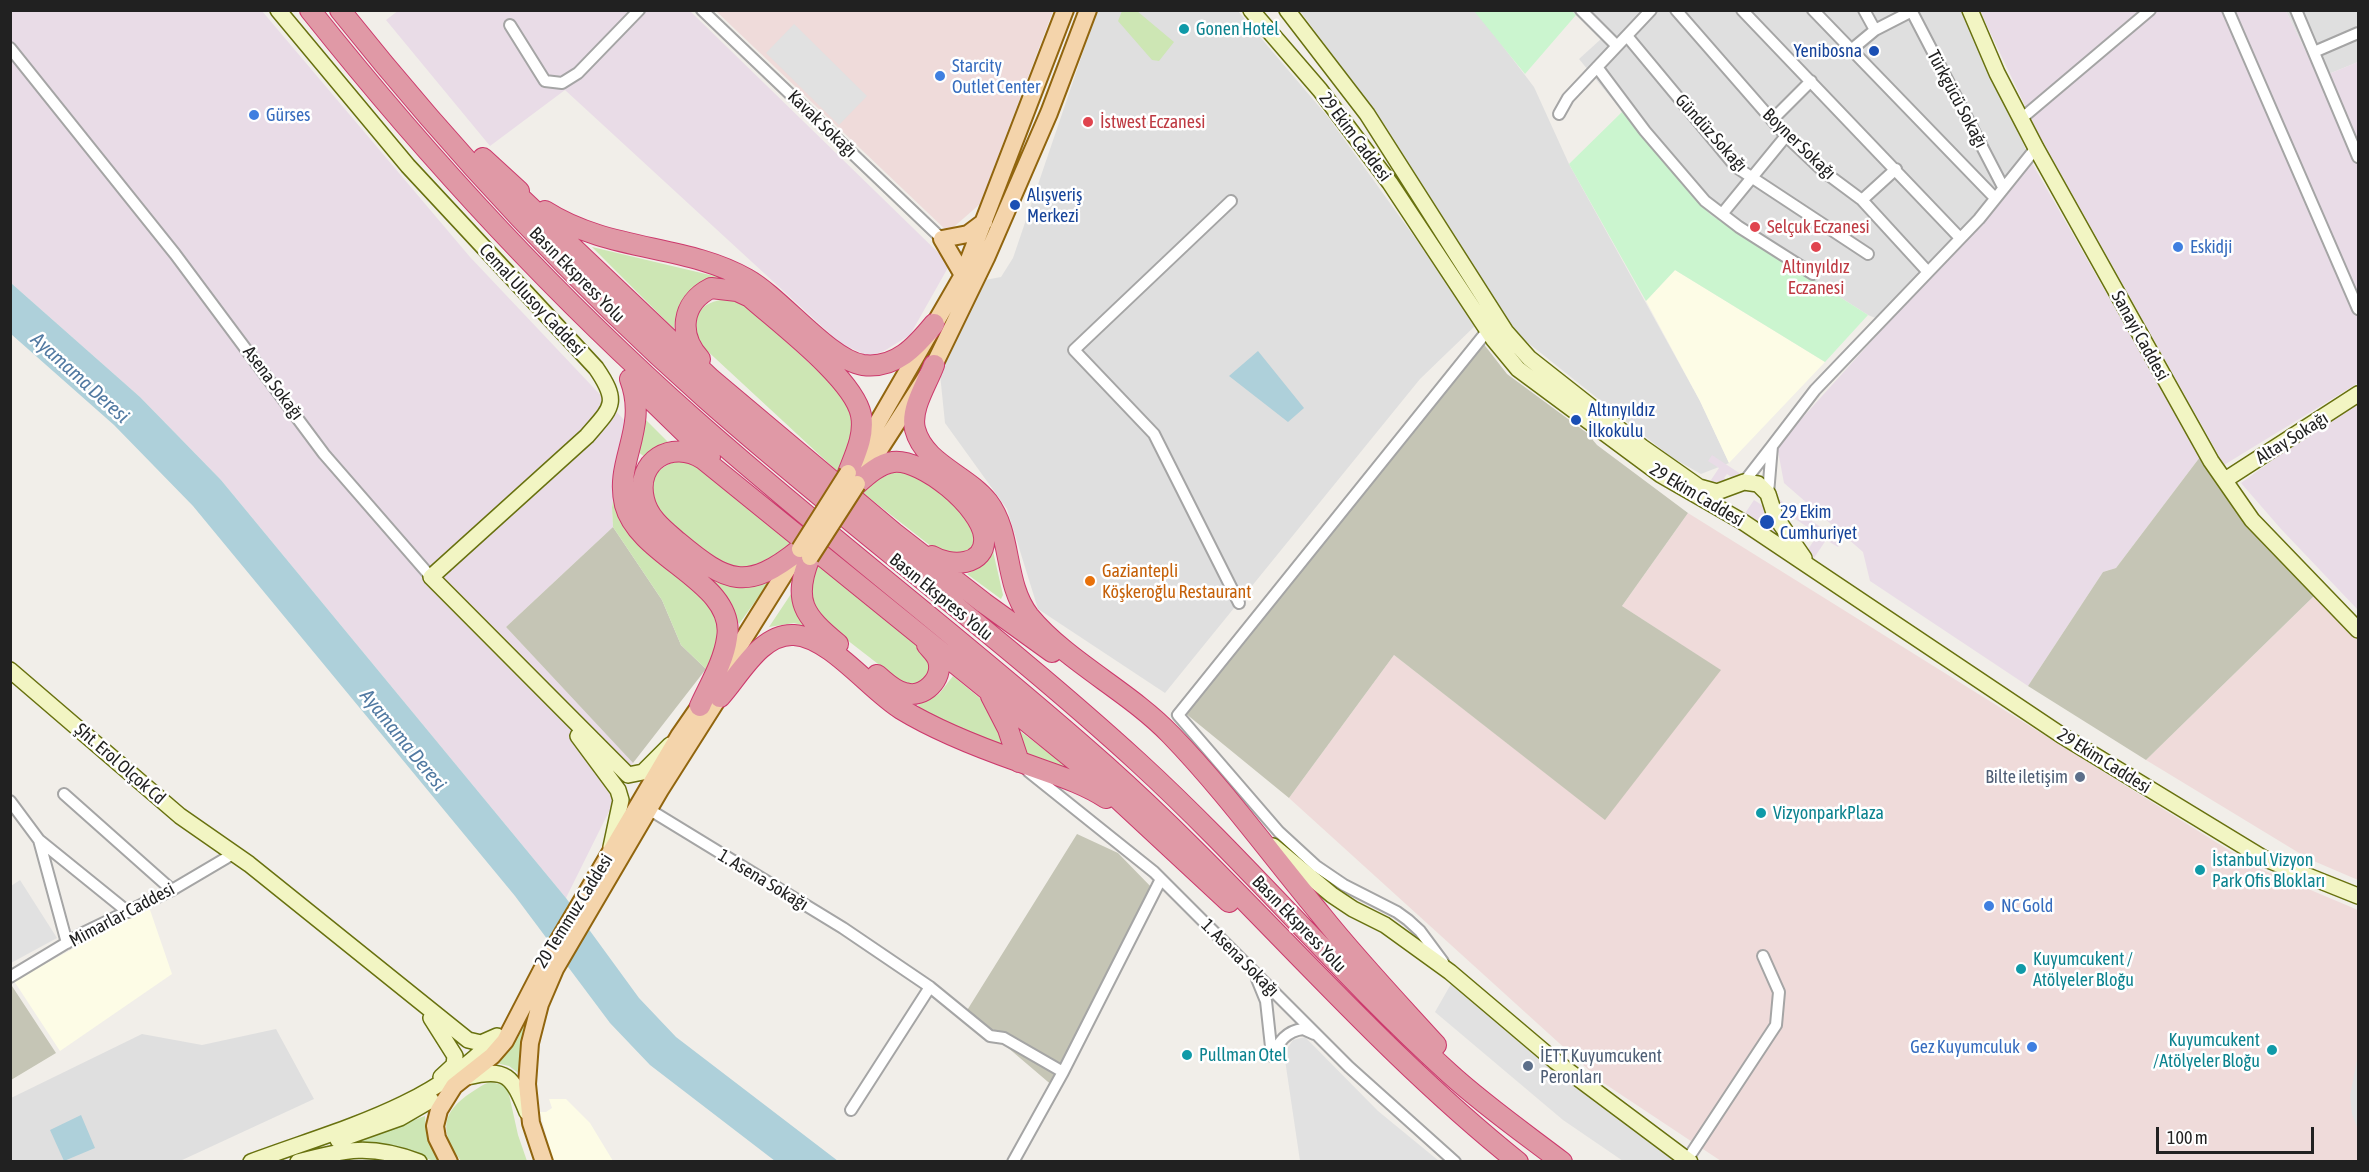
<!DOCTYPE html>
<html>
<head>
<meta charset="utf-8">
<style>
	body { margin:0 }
	#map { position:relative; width:2369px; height:1172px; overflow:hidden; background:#f1eee9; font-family:"Asap Condensed",sans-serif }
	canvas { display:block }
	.frame { position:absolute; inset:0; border:12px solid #212121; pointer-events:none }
	.scale { position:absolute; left:2156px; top:1127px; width:158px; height:27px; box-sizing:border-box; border:3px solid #212121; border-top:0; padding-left:8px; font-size:18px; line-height:21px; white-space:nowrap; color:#212121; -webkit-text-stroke:4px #fff; paint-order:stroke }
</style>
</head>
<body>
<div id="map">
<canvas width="2369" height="1172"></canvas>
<div class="frame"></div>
<div class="scale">100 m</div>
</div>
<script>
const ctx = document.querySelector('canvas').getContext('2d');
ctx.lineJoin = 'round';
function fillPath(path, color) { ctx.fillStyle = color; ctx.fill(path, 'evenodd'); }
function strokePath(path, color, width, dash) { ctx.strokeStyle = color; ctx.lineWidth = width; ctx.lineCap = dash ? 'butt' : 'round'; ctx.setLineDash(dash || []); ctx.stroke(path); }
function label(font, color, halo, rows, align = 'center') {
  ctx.font = font + ' "Asap Condensed",sans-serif'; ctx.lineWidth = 5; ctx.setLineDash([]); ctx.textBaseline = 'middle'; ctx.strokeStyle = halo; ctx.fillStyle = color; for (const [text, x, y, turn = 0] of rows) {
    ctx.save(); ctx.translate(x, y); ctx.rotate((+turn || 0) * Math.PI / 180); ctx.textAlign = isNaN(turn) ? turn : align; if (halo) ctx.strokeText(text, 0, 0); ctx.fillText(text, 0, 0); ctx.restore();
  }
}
fillPath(new Path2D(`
	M1097,11h141l90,106 149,207 -57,55 -255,314 -127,-84 -31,-100 -62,-86 -5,-49 17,-42 28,-52 16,-3 12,-19z
	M1300,11h176l58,76 35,77 131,237 29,62 -28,11 -30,-17 -154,-123 -131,-207z
	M1572,11h391l69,152 -144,160 -20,-8 -157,-100 -18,-18 -114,-138 22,-20z
	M2286,11h72v51l-39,16z
	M276,1029l38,70 -134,62 -169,1v-64l131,-64 60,11z`), '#dfdfdf');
fillPath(new Path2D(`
	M716,11h337l-73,193 -32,28z
	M1688,513l568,354 102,43v251h-637l-119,-79 -313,-284 105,-143 211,164 115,-149 -98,-64z
	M2316,594l42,41v245l-49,-21 -163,-99z`), '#efdbda');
fillPath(new Path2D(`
	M399,10l291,1 260,253 -40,71 -26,16 -16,5 -28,-13 -275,-253 -75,56 -104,-126z
	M11,11h251l208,246 156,165 -14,85 1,20 -107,100 127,136 -67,135 -345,-418 -81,-83 -129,-114z
	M1980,11h306l33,67 39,-16v321l-134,82 -187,-334z
	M2032,163l168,294 -84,111 -13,4 -75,114 -158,-105 -7,-29 -79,-69 -7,-37z
	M2358,399v211l-77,-81 -40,-46z
	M1712,455l130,86 -4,6 -12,-7 -18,27 11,8 -4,6 -130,-86h16l18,-27 -11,-7zM1727,474l45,29 -4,6 -14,-9 -10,15 -35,-14 19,-20 -4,-3zM1780,509l38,25 -18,28 -8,-16 9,-14 -24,-17z`), '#e9dce7');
fillPath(new Path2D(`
	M1675,270l150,92 -96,101 -29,-62 -54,-100z
	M149,907l23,67 -112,77 -46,-70z
	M549,1099h17l24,24 23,38h-60l-13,-49h6l6,-4z`), '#fdfce6');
fillPath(new Path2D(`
	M1479,338l28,36 80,59 10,12 91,68 -66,93 99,64 -116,150 -211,-165 -105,143 -104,-85 96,-117 141,-190z
	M2200,457l116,137 -170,166 -118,-74 75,-114 13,-4z
	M613,527l49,73 19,45 25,24 -73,94 -127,-136z
	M1077,834l41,19 36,37 -100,197 -88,-75z
	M10,983l46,70 -45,27h-1z`), '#c5c5b5');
fillPath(new Path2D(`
	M1122,11h15l37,31 -15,19 -7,-1 -34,-39z
	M592,247l139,33c-35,-2 -53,14 -57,49z
	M729,299l12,3 13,10 79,73 15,18 5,16v23l-15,30 -136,-126c-13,-27 -5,-45 27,-47z
	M645,419l24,24 -23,15 -9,-7z
	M684,461l9,2 101,77c-14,18 -34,34 -58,30 -19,-4 -65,-43 -76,-59 -7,-9 -8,-19 -8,-30 8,-14 17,-19 32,-20z
	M896,471c34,0 73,39 80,71l-11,13 -24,-1 -78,-61 8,-10z
	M616,484l102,129v30l-12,26 -25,-24 -19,-45 -49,-73 -1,-20z
	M993,551l10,44 -2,4 -34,-25 13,-7z
	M818,561l107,92c7,10 4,18 -1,29l-15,3 -9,-4 -58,-45 -31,-30 -4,-28z
	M693,569l81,6 -35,49 -13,-24z
	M793,591l19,37 -18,-5 -25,4z
	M953,676l40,33 16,39 -88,-36 -3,-7 21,-11z
	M1013,726l58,43v2l-47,-17z
	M528,1016l-7,59 -12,-9 -13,-3 16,-17z
	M491,1082l12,3 5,5 10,45 9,26h-66c-18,-25 -23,-44 5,-65 8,-5 16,-12 25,-14z
	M425,1116c1,18 4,30 15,45 -13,0 -25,-8 -37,-13 -18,-6 -34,-5 -53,-4z`), '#cde6b4');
fillPath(new Path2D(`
	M1572,11l4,4 -51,59 -51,-63z
	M1622,112l71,85 18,18 157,100 -43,47 -150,-92 -29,31 -77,-137z`), '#cbf5cf');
fillPath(new Path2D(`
	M794,24l73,72 -28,29 -73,-72z
	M20,880l37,58 -46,25v-77z
	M1451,984l227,177h-55l-60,-41 -128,-108z
	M1305,1037l73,74 61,50h-139l-16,-108 9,-13z
	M2357,1060l1,1v69l-6,-16 -2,-18z`), '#e1e1e1');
fillPath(new Path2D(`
	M11,283l129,114 81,83 345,418 73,100 37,39 162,124h-63l-125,-96 -40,-42 -95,-127 -322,-390 -79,-81 -103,-91z
	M1258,351l46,57 -16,14 -59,-46z
	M81,1115l14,33 -31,13 -14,-31z`), '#aed0da');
const street = new Path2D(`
	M702,10l240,229
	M1581,10l36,36
	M1676,10l110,126 37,35 39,29 66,72
	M1742,10l218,228
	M1813,10l182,188
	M1864,10l11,20
	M1911,10l92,177
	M2228,10l130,299
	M2296,10l62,147
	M510,25l35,56 17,2 16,-10 61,-63
	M1627,36l109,131 132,87
	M10,48l165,206 149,200 107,123
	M1851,50l24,-20 37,-19
	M2314,52l44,-19
	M1597,67l48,64 60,70 34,26 74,47
	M1559,114l9,-16 83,-88
	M2021,119l129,-109
	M1772,120l39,-39
	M1862,200l34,-31
	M1231,201l-157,149 80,84 85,169
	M1722,214l64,-78
	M1772,446l43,-56 164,-171 57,-71
	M1744,482l28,-36 -4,48
	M1028,771l126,101 195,195 106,95
	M64,794l108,96
	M10,801l29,39 28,103
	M650,810l193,118 87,59 60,49 14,2 59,34 -50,90
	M39,840l89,72
	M1443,962l-23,-31 -12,-11 -11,-8 -53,-27 -28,-19 -37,-34 -101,-117 310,-385
	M10,977l73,-44 89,-43 61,-36
	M1257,979l9,22 6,55
	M1272,1056c7,-14 14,-25 31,-27l11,5
	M1063,1072l98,-193
	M851,1110l79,-123
	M1687,1160l89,-135 3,-33 -16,-36`);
const secondary = new Path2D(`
	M278,10l130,156 188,202c24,35 16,39 -9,68l-156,141 197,198 15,-3 27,-27
	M1251,10l69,80 70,93 104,157 24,29 143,106 82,47 318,213 202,123 95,38
	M1287,10l80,104 139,218 23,26 113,89 57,40 18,5 27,-10 14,2 10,10 7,22 29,42
	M1970,10l27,63 39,75 175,313 41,59 106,110
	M2225,480l133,-86
	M10,670l170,146 69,48 219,176 13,3 16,-7
	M578,736l40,54 3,10 -10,47
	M1273,846l59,49 21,14 32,16 65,47 105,89 135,101
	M431,1018l24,38 -1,9 -13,12
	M467,1077c40,-10 45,-1 60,35
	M338,1140l62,-22 31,-18
	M251,1162c85,-32 179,-54 242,-122
	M298,1162c47,-13 74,-18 121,0`);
const primary = new Path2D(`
	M963,275l-21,-36 26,-5 16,-12
	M859,455l104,-180 102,-265
	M861,478l73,-113 52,-107 63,-145 39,-103
	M721,675l77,-123
	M449,1162l-12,-24 -2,-12 4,-16 15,-24 38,-30 13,-15 42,-81 132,-224 27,-39
	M544,1162l-13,-39 -4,-39 3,-41 10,-39 15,-35 105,-179 66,-104`);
const highway = new Path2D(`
	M310,10c117,147 245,286 385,410 134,119 278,227 411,346 142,127 263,277 412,396
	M340,10c111,139 232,270 365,388 141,125 294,237 433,364 108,99 202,212 311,311 35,32 75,60 113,89
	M483,158l36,33
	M508,186l203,193 183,154 90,70 68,49
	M545,211c64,41 141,33 202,68 34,19 82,81 116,86 33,4 53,-19 71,-41
	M700,359c-22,-24 -19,-56 11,-71l26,3 13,6c28,25 104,82 111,118 4,20 -6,40 -13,58
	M934,365c-7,19 -24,44 -19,64 9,35 52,46 73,73 25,33 15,80 41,114 38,46 100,75 142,119 54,56 101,121 151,181 36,45 75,86 114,129
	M630,379c19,50 -16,82 -5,126 14,53 112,77 102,133 -3,23 -17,46 -27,68
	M632,381l78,76
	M857,484c10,-9 22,-20 36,-22 29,-4 89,46 91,75 3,30 -35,30 -52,19
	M800,549c-53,43 -73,34 -122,-7 -14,-12 -30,-24 -34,-43 -9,-38 28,-60 59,-40l386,313 140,130
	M810,557c-18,44 -6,59 28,87
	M877,675c9,7 17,16 28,18 18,6 39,-14 33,-33 -2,-6 -7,-10 -11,-15
	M991,696l17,33 11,33
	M720,697c20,-22 41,-64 74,-62 36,2 76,55 107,74 36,22 77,38 117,52 30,12 60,19 88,37`);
strokePath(street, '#a5a5a5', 14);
strokePath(secondary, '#68710f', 18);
strokePath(primary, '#91650e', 20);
strokePath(highway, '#cc396c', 22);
strokePath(street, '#fff', 10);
strokePath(secondary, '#f2f5c3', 15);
strokePath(primary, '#f4d4ab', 16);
strokePath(highway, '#e099a6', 20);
const primaryBridge = new Path2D(`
	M800,549l48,-76
	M810,557l47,-73`);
strokePath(primaryBridge, '#91650e', 20, []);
strokePath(primaryBridge, '#f4d4ab', 16);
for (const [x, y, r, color] of [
	[1184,29,6,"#0f9aa8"],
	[1874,51,6,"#1a4fb4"],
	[940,76,6,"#3f7fe0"],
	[254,115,6,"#3f7fe0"],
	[1088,122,6,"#e0444e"],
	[1015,205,6,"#1a4fb4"],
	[1755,227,6,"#e0444e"],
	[1816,247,6,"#e0444e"],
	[2178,247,6,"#3f7fe0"],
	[1576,420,6,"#1a4fb4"],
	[1767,522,8,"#1a4fb4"],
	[1090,581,6,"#e8710a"],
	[2080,777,6,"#5c6f8a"],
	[1761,813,6,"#0f9aa8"],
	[2200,870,6,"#0f9aa8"],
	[1989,906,6,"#3f7fe0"],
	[2021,969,6,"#0f9aa8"],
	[2032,1047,6,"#3f7fe0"],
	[2272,1050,6,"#0f9aa8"],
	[1187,1055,6,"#0f9aa8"],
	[1528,1066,6,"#5c6f8a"]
]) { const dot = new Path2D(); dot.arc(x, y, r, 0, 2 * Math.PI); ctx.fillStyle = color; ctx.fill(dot); strokePath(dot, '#fff', 2); }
label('18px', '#0d838f', '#fff', [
	["Gonen Hotel",1196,29],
	["VizyonparkPlaza",1773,813],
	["İstanbul Vizyon",2212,860],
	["Park Ofis Blokları",2212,881],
	["Kuyumcukent /",2033,959],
	["Atölyeler Bloğu",2033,980],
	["Kuyumcukent",2260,1040,"right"],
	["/Atölyeler Bloğu",2260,1061,"right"],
	["Pullman Otel",1199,1055]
], 'left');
label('18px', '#164399', '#fff', [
	["Yenibosna",1862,51,"right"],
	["Alışveriş",1027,195],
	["Merkezi",1027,216],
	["Altınyıldız",1588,410],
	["İlkokulu",1588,431],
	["29 Ekim",1780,512],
	["Cumhuriyet",1780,533]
], 'left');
label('18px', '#366cbe', '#fff', [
	["Starcity",952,66],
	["Outlet Center",952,87],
	["Gürses",266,115],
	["Eskidji",2190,247],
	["NC Gold",2001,906],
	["Gez Kuyumculuk",2020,1047,"right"]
], 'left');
label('18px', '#212121', '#fff', [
	["Türkgücü Sokağı",1957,99,62],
	["Kavak Sokağı",822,124,44],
	["Gündüz Sokağı",1711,133,48],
	["29 Ekim Caddesi",1355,137,53],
	["Boyner Sokağı",1799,144,44],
	["Basın Ekspress Yolu",577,275,45],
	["Cemal Ulusoy Caddesi",532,300,47],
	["Sanayi Caddesi",2140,336,61],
	["Asena Sokağı",273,383,53],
	["Altay Sokağı",2292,438,-32],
	["29 Ekim Caddesi",1697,495,31],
	["Basın Ekspress Yolu",941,597,39],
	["29 Ekim Caddesi",2104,761,32],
	["Şht. Erol Olçok Cd",120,764,41],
	["1. Asena Sokağı",763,880,31],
	["20 Temmuz Caddesi",574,911,-58],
	["Mimarlar Caddesi",122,915,-28],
	["Basın Ekspress Yolu",1299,924,46],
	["1. Asena Sokağı",1240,958,45]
]);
label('18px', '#be3a42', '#fff', [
	["İstwest Eczanesi",1100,122],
	["Selçuk Eczanesi",1767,227],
	["Altınyıldız",1816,267,"center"],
	["Eczanesi",1816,288,"center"]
], 'left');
label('18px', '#c56008', '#fff', [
	["Gaziantepli",1102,571],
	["Köşkeroğlu Restaurant",1102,592]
], 'left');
label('18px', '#4e5e75', '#fff', [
	["Bilte iletişim",2068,777],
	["İETT Kuyumcukent",1540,1056,"left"],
	["Peronları",1540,1077,"left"]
], 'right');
label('italic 20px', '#527aa2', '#fff', [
	["Ayamama Deresi",80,378,42],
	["Ayamama Deresi",403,740,51]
]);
</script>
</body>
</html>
